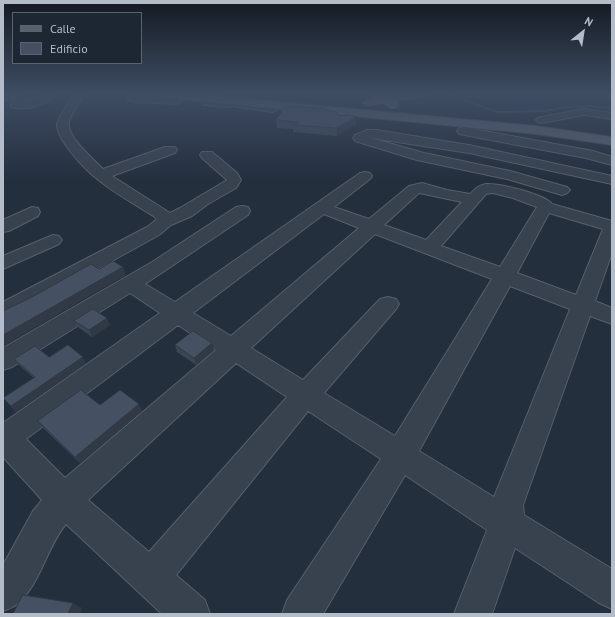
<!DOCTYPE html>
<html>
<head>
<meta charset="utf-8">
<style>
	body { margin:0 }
	#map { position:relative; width:615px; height:617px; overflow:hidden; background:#242f3e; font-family:"PT Sans",sans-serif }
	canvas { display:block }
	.frame { position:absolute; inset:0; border:4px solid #b4bcc9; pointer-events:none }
	.legend { position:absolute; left:12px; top:12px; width:130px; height:52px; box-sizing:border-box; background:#1d2633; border:1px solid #59626f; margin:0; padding:5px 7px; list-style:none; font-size:12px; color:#b4bcc9 }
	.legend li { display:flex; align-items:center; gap:8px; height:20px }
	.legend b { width:20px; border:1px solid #59626f }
	.north { position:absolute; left:563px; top:12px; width:40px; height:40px; -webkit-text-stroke:3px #1d2633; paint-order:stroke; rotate:30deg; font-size:11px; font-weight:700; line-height:16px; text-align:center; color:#b4bcc9 }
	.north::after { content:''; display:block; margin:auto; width:14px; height:18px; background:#b4bcc9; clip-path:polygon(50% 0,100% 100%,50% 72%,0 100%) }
</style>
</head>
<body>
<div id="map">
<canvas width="615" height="617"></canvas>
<div class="frame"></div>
<ul class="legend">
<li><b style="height:5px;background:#56606e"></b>Calle</li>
<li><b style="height:11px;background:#455162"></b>Edificio</li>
</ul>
<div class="north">N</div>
</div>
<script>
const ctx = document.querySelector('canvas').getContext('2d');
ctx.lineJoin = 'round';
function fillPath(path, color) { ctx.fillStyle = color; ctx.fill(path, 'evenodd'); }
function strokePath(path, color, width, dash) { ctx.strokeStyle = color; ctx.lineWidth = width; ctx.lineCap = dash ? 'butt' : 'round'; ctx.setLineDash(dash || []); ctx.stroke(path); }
fillPath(new Path2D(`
	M448,94l49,17 48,-1 23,-4 21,-1 23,3v2l-23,-3 -21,1 -23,4 -48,1 -54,-19z`), '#394c67');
const minor = new Path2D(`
	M3,94h23l1,4 -4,5 20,-9h13c-11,12 -30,17 -45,13l-1,-2 6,-7 -13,3z
	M74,94h10c-5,9 -12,19 -15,28 -3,14 25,38 34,47l62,-22h10l2,3 -2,3 -63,23 58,37 10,-5 47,-28 -25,-22 -2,-3 2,-3h10l25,21 4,7 -5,8 -28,16 -16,12 -21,9 -12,10 -148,82 -8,3v-18l144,-75 9,-7 -1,-3c-19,-12 -41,-24 -59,-39 -11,-9 -40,-39 -39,-54 1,-7 13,-23 17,-30z
	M131,94l46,4 5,3 -5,3 -45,-2 -5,-3z
	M212,95l5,3 -1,2c8,1 18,-4 25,-2l1,3 31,5 5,3 -5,3 -41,-6 -6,1 -22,-2 -1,-2c2,-4 4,-7 9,-8z
	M584,109l28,4v6l-28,-4 -42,8 -4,-1 -2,-2 2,-2 4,-1z
	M463,127l130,24 19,6v8l-26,-7 -127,-24 -2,-3 2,-3z
	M367,130h9l93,15 143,31v8l-143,-31 -98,-15 53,15 86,18 57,16 3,3 -3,3 -5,2 -55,-16 -90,-19 -62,-19 -2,-3 2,-3z
	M365,172l5,1 2,3 -2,3 -36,28 35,12 40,-33 13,-3 25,7 23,4c5,-5 9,-9 16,-10 13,-1 59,10 66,20l60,17v32l-17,48 17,7v16l-22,-8 -67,189 1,10 88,54v40l-13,-6 -84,-55 -23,66h-38l33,-84 -82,-55 -82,139h-41l5,-14 94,-141 -73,-48 -132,164 29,25 5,14h-48l-96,-90c-20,24 -25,60 -49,80 -3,3 -9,5 -14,7v-46l30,-54 9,-11 -39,-43v-34l157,-110 -30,-20 -118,74 -9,3v-22l149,-86 84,-55 6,-1 6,1 2,4 -2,4 -103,69 30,18 185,-129zM419,193l43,9 -36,38 -42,-15zM493,193l20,5 24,9 -37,60 -59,-21 45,-52zM549,213l54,16 -27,66 -59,-22zM324,214l35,14 -128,108 -38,-23zM375,234l117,45 -97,157 -71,-43 72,-84 3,-5 -3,-5 -8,-2 -8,2 -77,81 -52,-32zM510,286l60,23 -76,188 -75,-46zM178,325l38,25 -151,128 -39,-39zM236,363l51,34 -138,155 -61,-52z
	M32,207l6,1 2,4 -2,4 -29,15 -6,1v-12z
	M53,235l6,1 3,4 -3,4 -56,25v-13z`);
const major = new Path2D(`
	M164,94h31l341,32 76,11v8l-76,-11 -367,-36 -4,-1z
	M401,94h27l-5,3 -56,9 -5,-3 5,-3z`);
strokePath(minor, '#565f6c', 2);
strokePath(major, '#414a57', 2);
fillPath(minor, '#38414e');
fillPath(major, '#56606e');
const majorBridge = new Path2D(`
	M378,94l15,9`);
strokePath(majorBridge, '#414a57', 12, []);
strokePath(majorBridge, '#56606e', 12);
fillPath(new Path2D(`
	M339,116l17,1v7l-19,12 -44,-4v-3l-16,-1 -1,-8z
	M74,321l36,4 -18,12 -14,-10z
	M175,345l39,5 -18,15 -19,-13z
	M49,357l37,6 -70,49 -13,-14 31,-20 -15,-13 -5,-6z
	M100,405l42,6 -62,52 -37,-35 -5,-7z`), '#3b4654');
fillPath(new Path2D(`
	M356,117v7l-19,12v-8z
	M123,267l3,8 -123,71v-11z
	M107,318l3,7 -18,12 -3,-7z
	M212,343l2,7 -18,15 -2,-7z
	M83,357l3,6 -70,49 -5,-6z
	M139,404l3,7 -62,52 -5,-6z
	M73,603l9,5 -2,6h-12z`), '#303945');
const building = new Path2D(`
	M286,106l32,2 18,4 3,4 10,-1 7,2 -19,11 -44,-3 6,-3 -23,-2z
	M113,261l10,6 -120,68v-24l29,-14 59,-33 8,5z
	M93,309l14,9 -18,12 -15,-9z
	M193,331l19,12 -18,15 -19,-13z
	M68,345l15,12 -72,49 -8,-8 32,-21 -21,-18 21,-13 14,11z
	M81,390l19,15 20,-15 19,14 -64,53 -37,-36z
	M23,595l50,8 -5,11h-55z`);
fillPath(building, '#455162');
strokePath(building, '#303945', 1);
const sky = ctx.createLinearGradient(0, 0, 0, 181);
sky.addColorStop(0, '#141a22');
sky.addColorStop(0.52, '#3f4d63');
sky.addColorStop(1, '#3f4d6300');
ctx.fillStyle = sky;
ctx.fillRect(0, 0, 615, 181);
</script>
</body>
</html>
